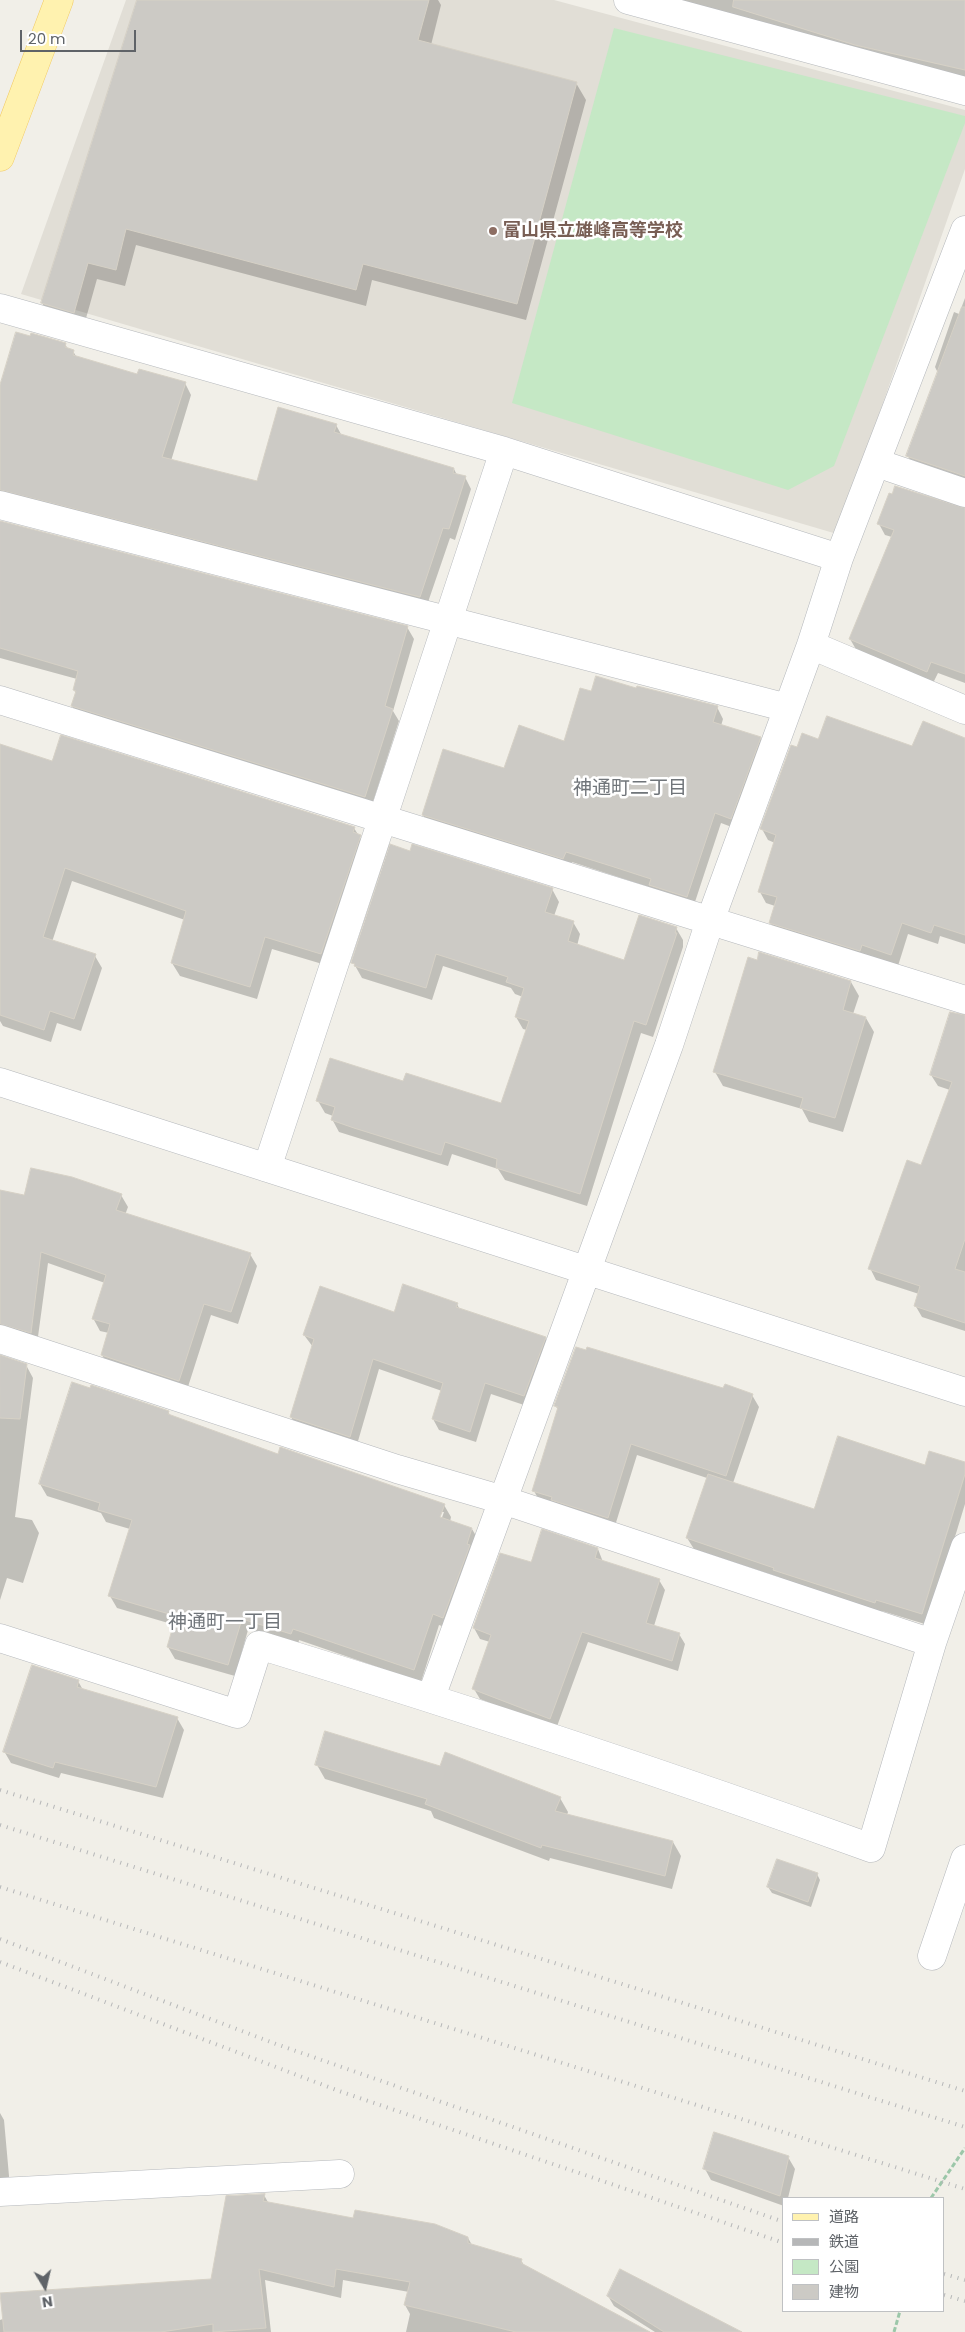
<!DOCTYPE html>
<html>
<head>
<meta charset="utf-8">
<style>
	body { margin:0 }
	#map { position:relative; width:965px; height:2332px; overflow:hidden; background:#f1efe8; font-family:Poppins,"Noto Sans JP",sans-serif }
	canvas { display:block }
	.legend { position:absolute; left:782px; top:2197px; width:162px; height:115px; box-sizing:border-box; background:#fff; border:1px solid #bfc1c3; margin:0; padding:6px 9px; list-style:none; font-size:15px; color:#5f6368 }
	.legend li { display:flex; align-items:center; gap:10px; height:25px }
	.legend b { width:25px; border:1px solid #bfc1c3 }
	.north { position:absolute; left:20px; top:2262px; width:50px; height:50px; -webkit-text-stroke:4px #fff; paint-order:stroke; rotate:171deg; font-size:14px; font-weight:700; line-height:20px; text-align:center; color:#5f6368 }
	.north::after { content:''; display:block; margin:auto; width:18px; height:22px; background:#5f6368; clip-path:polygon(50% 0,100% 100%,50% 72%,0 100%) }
	.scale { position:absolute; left:20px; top:30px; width:116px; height:22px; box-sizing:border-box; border:2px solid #5f6368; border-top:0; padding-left:6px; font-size:15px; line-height:18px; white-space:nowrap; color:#5f6368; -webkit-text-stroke:4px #fff; paint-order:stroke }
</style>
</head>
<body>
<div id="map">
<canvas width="965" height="2332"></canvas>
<ul class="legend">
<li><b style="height:6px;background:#fff2af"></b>道路</li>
<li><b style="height:6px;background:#b6b7b8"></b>鉄道</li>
<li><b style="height:14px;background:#c5e8c5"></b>公園</li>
<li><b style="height:14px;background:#cccac5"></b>建物</li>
</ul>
<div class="north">N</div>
<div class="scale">20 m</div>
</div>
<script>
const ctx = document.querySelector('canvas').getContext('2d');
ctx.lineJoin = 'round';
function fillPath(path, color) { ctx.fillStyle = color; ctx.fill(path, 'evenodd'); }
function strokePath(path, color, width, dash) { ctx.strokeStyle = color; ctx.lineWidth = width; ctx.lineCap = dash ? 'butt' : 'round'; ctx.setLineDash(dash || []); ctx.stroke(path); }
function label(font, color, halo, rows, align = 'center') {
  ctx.font = font + ' Poppins,"Noto Sans JP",sans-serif'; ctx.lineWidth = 5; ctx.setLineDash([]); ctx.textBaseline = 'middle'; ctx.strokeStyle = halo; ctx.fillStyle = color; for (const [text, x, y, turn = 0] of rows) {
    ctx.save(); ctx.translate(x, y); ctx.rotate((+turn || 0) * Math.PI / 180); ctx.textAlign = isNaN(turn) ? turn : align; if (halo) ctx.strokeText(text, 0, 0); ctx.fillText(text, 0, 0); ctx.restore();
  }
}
fillPath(new Path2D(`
	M126,0h428l411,110v59l-128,365 -816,-240z`), '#e1ded6');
fillPath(new Path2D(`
	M614,28l351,88v7l-131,343 -46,24 -276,-87z`), '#c5e8c5');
fillPath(new Path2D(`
	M138,0h300l3,5 -10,40 145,38 10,17 -60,220 -154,-40 -6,26 -230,-61 -11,41 -28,-7 -14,50 -31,-9 -10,-17z
	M665,0h300v79z
	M965,298v187l-51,-17 -6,-12 30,-83 -3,-6 19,-55 5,2z
	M65,344l3,5 5,2 4,7 61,18 47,7 6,12 -20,66 87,21 78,-57 6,11 112,33 3,6 8,2 6,12 -16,51 -5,-2 -24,70 -426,-106v-113z
	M965,509v174l-27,-10 -5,10 -76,-32 -7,-12 42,-102 -7,-2 -6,-11z
	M0,522l407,105 7,12 -21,72 6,10 -28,87 -292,-91 -7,-11 4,-12 -2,-4 3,-11 -77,-21z
	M637,689l80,18 6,12 -2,7 39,12 6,11 -29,80 -16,-6 -28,85 -36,-12 -5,-8 -34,-11 -46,-15 -3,7 -140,-43 -6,-11 82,-46 60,-27 27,-49z
	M965,739v205l-25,-8 -2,8 -30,-10 -10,32 -121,-32 -7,-12 5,-16 -9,-3 -6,-11 15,-49 -7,-3 -6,-11 36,-80 21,-8 94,6z
	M0,745l53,18 301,65 13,21 -38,117 -57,-17 -15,50 -77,-23 -8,-13 13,-43 -113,-39 -20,61 43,14 7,12 -21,63 -24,-8 -6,19 -48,-16 -3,-5z
	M552,889l7,13 -5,14 19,6 7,12 -3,12 48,16 51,-34 7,12v7l-30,90 -12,-4 -54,173 -82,-26 -7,-11 -46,-15 -4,12 -109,-34 -7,-13 1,-3 -8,-3 -7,-12 184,4 25,-75 -4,-1 -7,-12 7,-20 -8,-3 -4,-6 -68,-22 -11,34 -70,-22 -9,-16z
	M851,982l8,14 -6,18 13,4 8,14 -31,100 -34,-10 -7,-13 -79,-23 -8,-14z
	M965,1027v304l-43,-14 -7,-12 4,-11 -43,-14 -6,-12 51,-101 29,-77 -12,-4 -7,-11z
	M0,1191l25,5 96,-1 7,12 -3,8 125,39 7,12 -19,58 -27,-9 -25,78 -77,-25 -7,-13 7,-22 -9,-2 -7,-13 12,-35 -57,-20 -11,81 -37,-6z
	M457,1304l3,6 85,28 6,11 -21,58 -39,-13 -15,48 -37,-12 -6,-11 9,-28 -63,-22 -23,79 -59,-20 -6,-11 22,-70 -9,-12 90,-22z
	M0,1355l26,10 7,13 -18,139 17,3 7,13 -16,50 -16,-5 -7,22z
	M724,1390l28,5 7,12 -26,76 81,27 112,-43 39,-4v41l-37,121 -46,-14 -1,2 -100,-32 -2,-4 -85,-28 -7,-11 20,-60 -70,-23 -23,74 -74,-27 -6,-11 24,-81 -3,-5z
	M168,1412l3,4 108,40 165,49 7,12 -1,5 22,7 7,12 -29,88 -11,-4 -18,57 -122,-42 -1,6 -50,-16 -13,46 -60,-17 -7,-12 7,-22 -58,-17 -7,-12 20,-67 -24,-7 -5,-9 -54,-17 -7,-12zM441,1512h3l-4,11h-3z
	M598,1549l5,13 56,18 6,10 -11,36 25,8 6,10 -7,27 -90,-29 -32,87 -76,-30 -6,-10 16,-47 -10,-3 -6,-11 58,-64z
	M78,1681l5,9 94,28 7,12 -21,68 -102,-25 -2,5 -48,-15 -7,-12z
	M317,1765l124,2 119,31 8,14 -1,3 106,27 8,14 -9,33 -122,-31 -1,3 -115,-43 -3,-7 -106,-32z
	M817,1874l3,6 -9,27 -39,-14 -4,-6z
	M0,2113l4,7 6,67 -10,2z
	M788,2157l7,12 -7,29h-4v8l-73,-26 -6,-11z
	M264,2195l5,9 199,34 4,7 49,15 4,7 95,65h-214l4,-18 -5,-9 4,-13 -66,-12 -2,18 -76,-18 6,52h-271v-12l87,-32 125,-8z
	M608,2296l100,36h-53l-41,-26z`), '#0003');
const building = new Path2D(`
	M137,0h292l-11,40 159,42 -60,222 -154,-40 -7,26 -230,-61 -10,41 -28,-7 -14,50 -33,-10z
	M734,0h231v70l-110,-25 -122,-38z
	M962,307h3v169l-59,-20z
	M16,332l14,4 1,-3 35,10 -1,4 9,3 -1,5 64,19 2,-5 47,13 -24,75 95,24 21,-74 59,17 -3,8 120,36 -1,5 13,3 -17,53 -6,-1 -23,69 -420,-107v-105z
	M895,486l70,22v166l-34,-12 -4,10 -78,-33 45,-109 -17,-6 12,-31 3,1z
	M0,521l408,105 -23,80 8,3 -28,88 -294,-91 5,-15 -3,-1 5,-19 -78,-23z
	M596,676l40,12 1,-2 81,20 -5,16 48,15 -30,82 -16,-6 -28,84 -38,-12 2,-6 -40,-13 -45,-14 -3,7 -141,-44 21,-66 61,19 15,-43 45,16 16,-53 11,3z
	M827,716l85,30 11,-25 42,17v197l-31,-10 -3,8 -29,-10 -11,32 -29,-10 -2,6 -91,-28 8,-26 -19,-5 18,-57 -16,-6 31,-84 6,2 5,-14 16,6z
	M61,735l294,92 -2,5 8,3 -40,119 -56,-17 -15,50 -79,-24 15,-52 -121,-43 -22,69 53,17 -22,65 -24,-8 -6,19 -44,-15v-271l52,17z
	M390,844l20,7 2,-7 141,44 -8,24 29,9 -6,20 56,19 15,-45 38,12 -2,6h2l-31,92 -12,-4 -54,173 -84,-26 1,-9 -52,-17 -4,13 -87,-27 -23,-8 4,-13 -19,-6 14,-43 73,23 3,-8 95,30 28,-82 -14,-4 9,-29 -18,-6 2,-5 -72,-23 -10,34 -72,-22 1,-2 -4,-1z
	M759,952l92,29 -8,29 23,7 -31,101 -35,-10 3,-10 -90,-26 35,-115 9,3z
	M950,1012l15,3v224l-10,30 10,3v51l-51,-17 6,-20 -52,-17 39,-109 14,5 31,-83 -22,-7z
	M31,1168l41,9 50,17 -6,16 135,43 -20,59 -27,-8 -25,77 -78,-26 9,-31 -18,-5 14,-44 -65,-23 -10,81 -31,-9v-134l24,5z
	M403,1284l55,19 -2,4 90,30 -22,59 -39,-13 -15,49 -38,-13 11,-36 -70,-24 -23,78 -60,-20 24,-78 -11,-4 17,-49 74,26z
	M576,1347l10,3 1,-3 136,41 2,-4 28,10 -27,82 -95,-32 -23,74 -57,-18 1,-3 -20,-6 26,-84 -4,-1z
	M0,1355l27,9 -7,55 -20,-1z
	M72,1382l18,6 1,-3 78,26 -1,3 110,40 2,-7 165,57 -5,13 32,11 -5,16 3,1 -27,73 -10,-4 -19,56 -121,-41 -2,5 -49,-15 -14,46 -61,-18 9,-31 -68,-20 24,-76 -34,-10 2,-7 -61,-19z
	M838,1436l87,29 4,-14 36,11v12l-43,140 -46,-14 -1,3 -102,-33 1,-2 -88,-30 22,-64 106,35z
	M542,1529l56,19 -3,10 65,21 -14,44 34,10 -8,28 -90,-29 -32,87 -78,-30 19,-54 -18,-7 27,-75 31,9z
	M32,1665l47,15 -2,7 101,30 -22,70 -101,-25 -2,6 -50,-16z
	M325,1731l115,35 5,-14 116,45 -6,14 118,30 -8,35 -123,-31 -1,3 -116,-44 2,-5 -112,-34z
	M777,1859l41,14 -10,29 -41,-15z
	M714,2132l75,24 -9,40 -77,-27z
	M265,2194l-2,7 90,17 2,-8 80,14 33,13v6l54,16 -1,4 129,69h-134l-112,-27 6,-23 -74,-13 -2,18 -75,-18 7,59 -53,4v-8l-52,8h-157l-4,-39 211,-14 15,-83z
	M620,2269l122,63h-78l-57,-36z`);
fillPath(building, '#cccac5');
strokePath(building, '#d6d1c6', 1);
const minor = new Path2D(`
	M628,0l337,91
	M0,308l504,143 335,107
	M877,463l88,30
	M0,505l788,203
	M811,645l154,65
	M0,700l965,300
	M0,1082l965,310
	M267,1168l237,-717
	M0,1339l397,130 106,31 429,143
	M0,1638l237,76 22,-69c206,63 410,130 612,203l61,-205 33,-96
	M431,1697l238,-652 41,-124 101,-276 28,-87 126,-328
	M932,1956l33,-97
	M0,2192l340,-18`);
const major = new Path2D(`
	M0,157l59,-157`);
strokePath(minor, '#b5b8bc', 29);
strokePath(major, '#f2c960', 29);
strokePath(new Path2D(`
	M931,2198l34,-50
	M894,2332l6,-21`), '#9cc7a9', 3, [5, 2.5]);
strokePath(minor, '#fff', 28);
strokePath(major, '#fff2af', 28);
strokePath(new Path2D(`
	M0,1790l965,301
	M0,1825l965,302
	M0,1887l965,302
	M0,1939l276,105 508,178
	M0,1962l339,129 445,152
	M944,2274l21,6
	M944,2295l21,6`), '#b6b7b8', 4, [1, 6]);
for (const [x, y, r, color] of [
	[493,231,5,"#8d6e63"]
]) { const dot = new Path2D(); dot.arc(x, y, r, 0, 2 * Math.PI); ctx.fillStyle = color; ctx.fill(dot); strokePath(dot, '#fff', 2); }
label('bold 18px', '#785e54', '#fff', [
	["富山県立雄峰高等学校",503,231]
], 'left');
label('19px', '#70757a', '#fff', [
	["神通町二丁目",630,789],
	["神通町一丁目",225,1623]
]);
</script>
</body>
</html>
